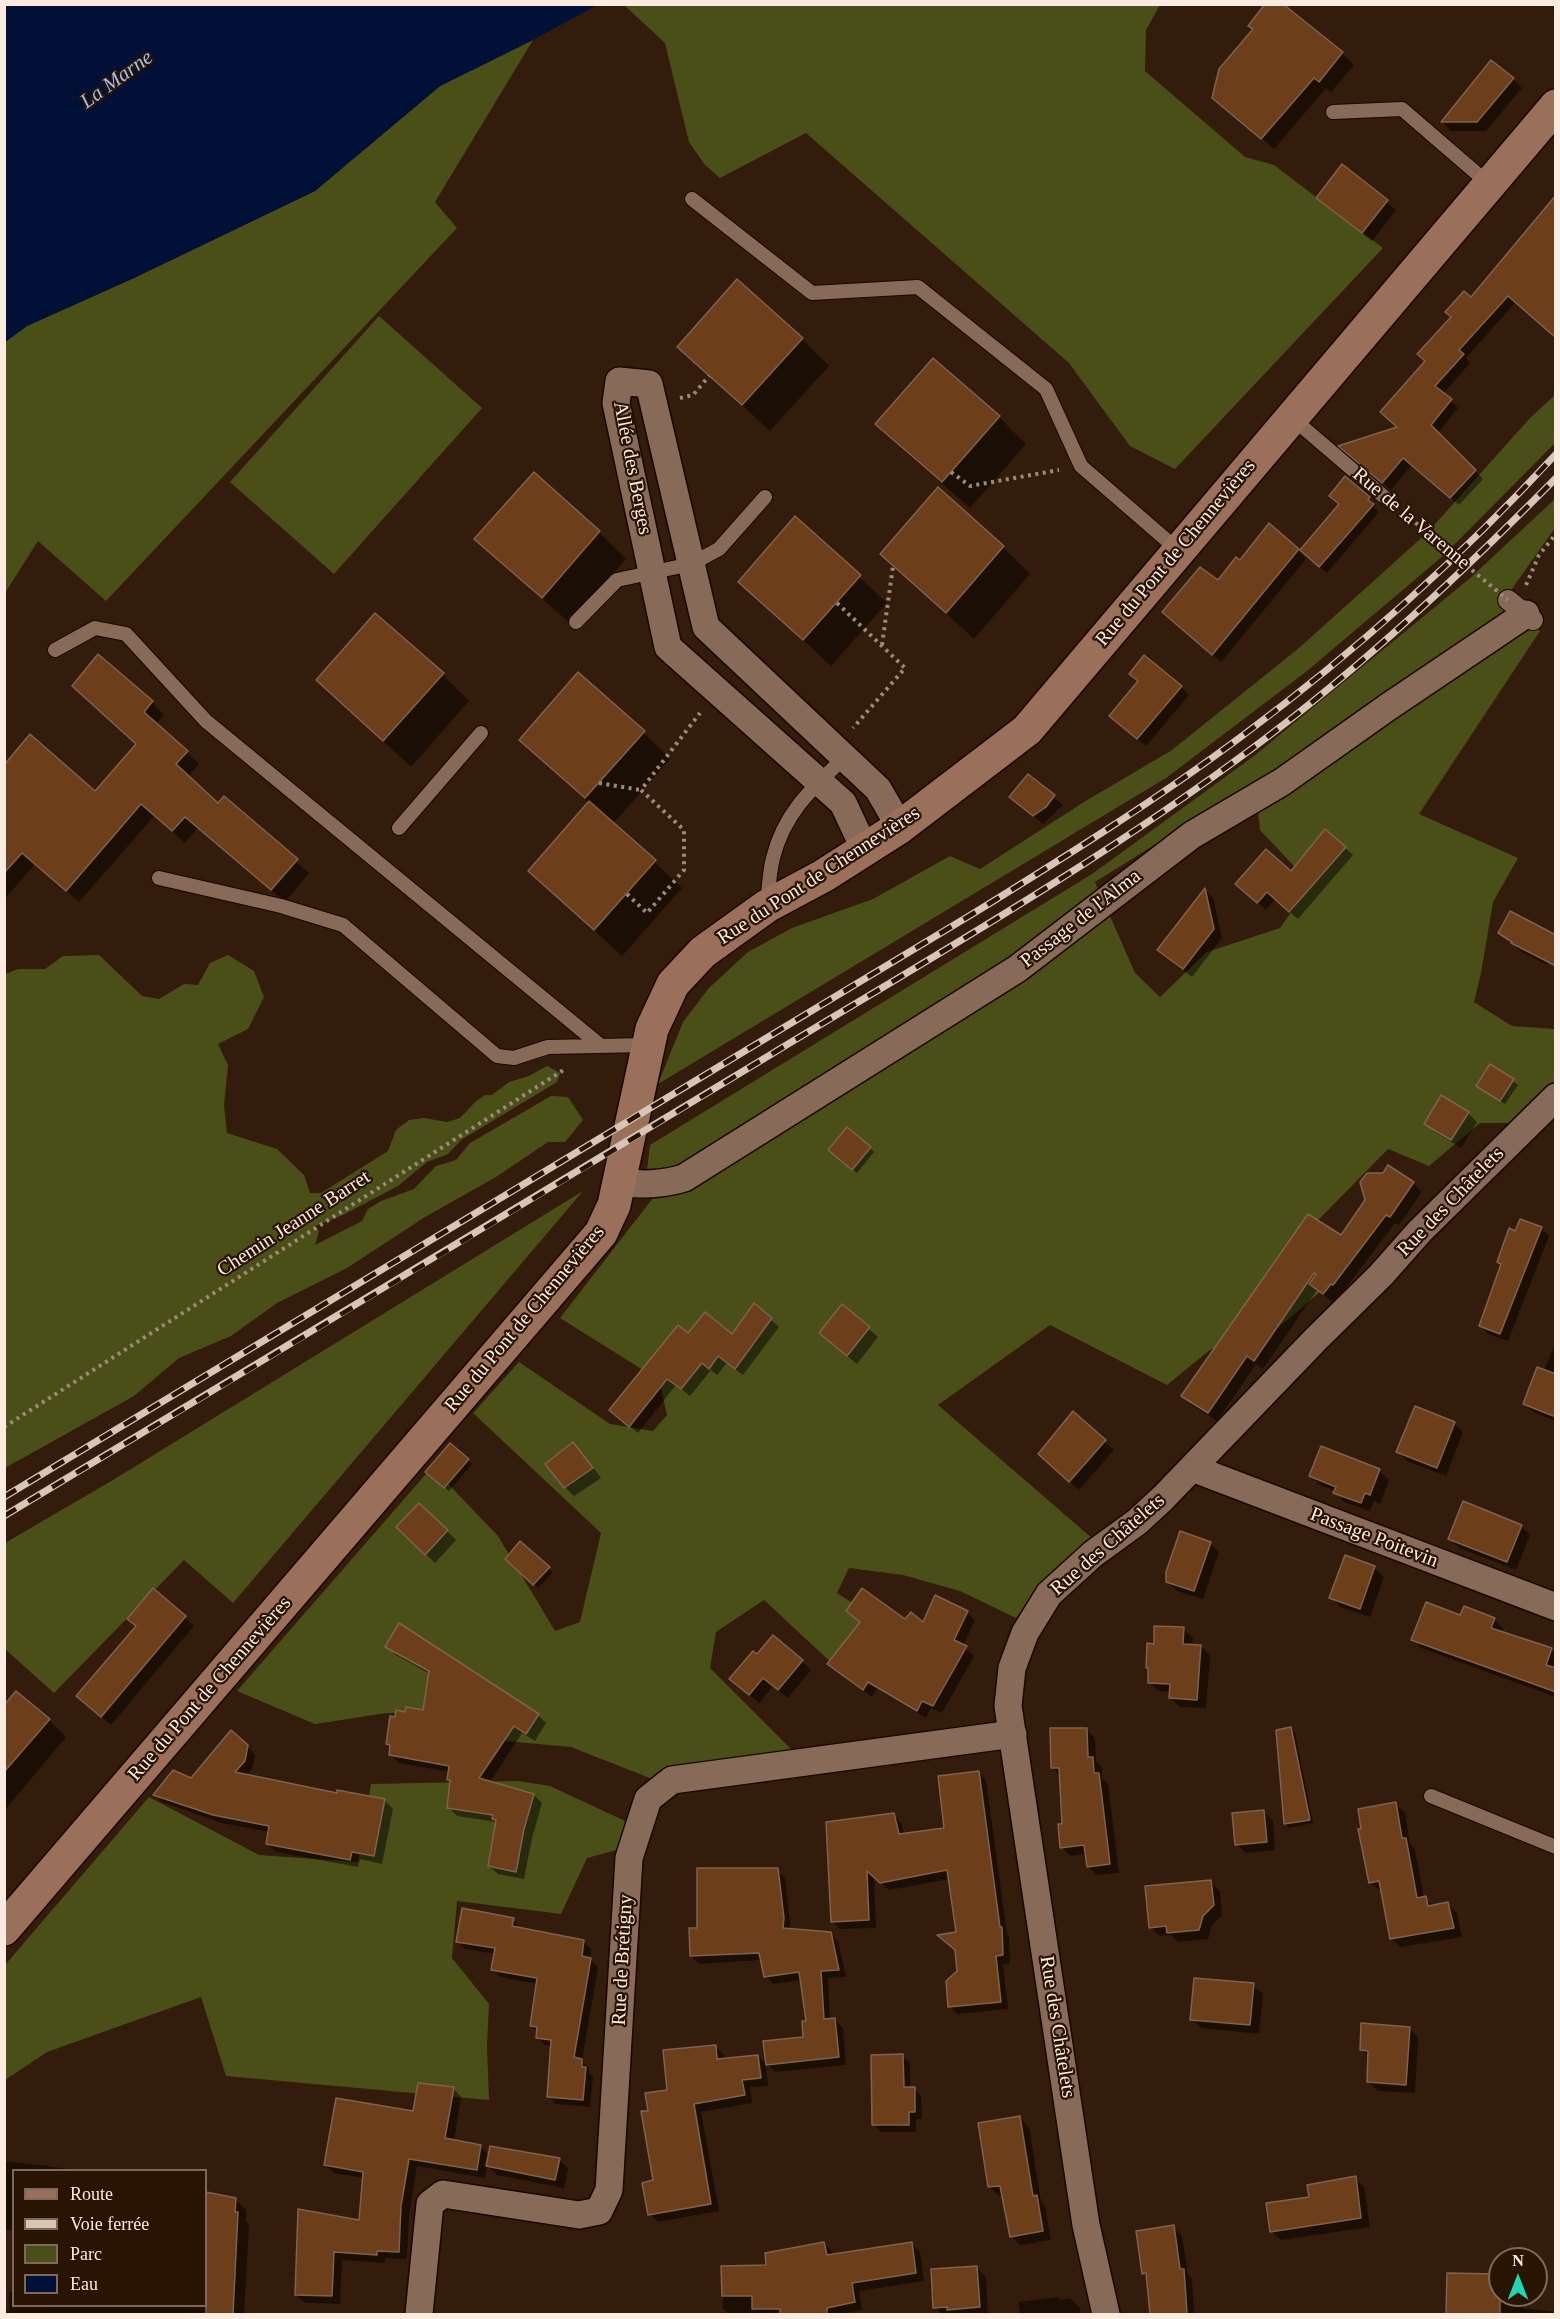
<!DOCTYPE html>
<html>
<head>
<meta charset="utf-8">
<style>
	body { margin:0 }
	#map { position:relative; width:1560px; height:2319px; overflow:hidden; background:#331c0b; font-family:Georgia,serif }
	canvas { display:block }
	.frame { position:absolute; inset:0; border:6px solid #fcebe0; pointer-events:none }
	.legend { position:absolute; left:12px; top:2169px; width:195px; height:138px; box-sizing:border-box; background:#291303; border:2px solid #7d695b; margin:0; padding:8px 10px; list-style:none; font-size:18px; color:#fcebe0 }
	.legend li { display:flex; align-items:center; gap:12px; height:30px }
	.legend b { width:30px; border:2px solid #7d695b }
	.north { position:absolute; left:1488px; top:2247px; width:60px; height:60px; box-sizing:border-box; background:#291303; border:2px solid #7d695b; border-radius:50%; rotate:0deg; font-size:16px; font-weight:700; line-height:24px; text-align:center; color:#fcebe0 }
	.north::after { content:''; display:block; margin:auto; width:21px; height:27px; background:#20d5b0; clip-path:polygon(50% 0,100% 100%,50% 72%,0 100%) }
</style>
</head>
<body>
<div id="map">
<canvas width="1560" height="2319"></canvas>
<div class="frame"></div>
<ul class="legend">
<li><b style="height:8px;background:#9a705b"></b>Route</li>
<li><b style="height:8px;background:#d7c5b8"></b>Voie ferrée</li>
<li><b style="height:16px;background:#4a4f18"></b>Parc</li>
<li><b style="height:16px;background:#001037"></b>Eau</li>
</ul>
<div class="north">N</div>
</div>
<script>
const ctx = document.querySelector('canvas').getContext('2d');
ctx.lineJoin = 'round';
function fillPath(path, color) { ctx.fillStyle = color; ctx.fill(path, 'evenodd'); }
function strokePath(path, color, width, dash) { ctx.strokeStyle = color; ctx.lineWidth = width; ctx.lineCap = dash ? 'butt' : 'round'; ctx.setLineDash(dash || []); ctx.stroke(path); }
function label(font, color, halo, rows, align = 'center') {
  ctx.font = font + ' Georgia,serif'; ctx.lineWidth = 4.5; ctx.setLineDash([]); ctx.textBaseline = 'middle'; ctx.strokeStyle = halo; ctx.fillStyle = color; for (const [text, x, y, turn = 0] of rows) {
    ctx.save(); ctx.translate(x, y); ctx.rotate((+turn || 0) * Math.PI / 180); ctx.textAlign = isNaN(turn) ? turn : align; if (halo) ctx.strokeText(text, 0, 0); ctx.fillText(text, 0, 0); ctx.restore();
  }
}
fillPath(new Path2D(`
	M624,5h536l-14,25 -1,41 100,86 29,8 109,83 -208,221 -45,-23 -61,-83 -263,-230 -86,45 -15,-13 -16,-23 -24,-99z
	M533,40l-98,162 22,26 -351,373 -68,-60 -33,52v-251l22,-16 107,-48 181,-87 125,-105z
	M379,316l103,92 -148,166 -104,-92z
	M1555,395v48l-111,112 -137,116 -141,107 -508,306 25,-62 26,-34 39,-36 44,-24 81,-29 77,-43 30,13 104,-67 88,-52 127,-102 129,-116 102,-114z
	M1555,499v29l-53,75 38,28 -121,183 99,44 -25,44 -12,71 -7,29 38,24 43,3v55l-44,39h-31l-51,43 -41,-17 -110,112 43,30 -57,49 -20,13 -33,-4 -44,36 -117,-60 -112,80 155,134 -44,36 -33,43 -56,-27 -57,-16 -54,-7 -12,25 63,41 -51,45 -85,-79 -48,32 -6,36 85,85 -140,27 -84,-33 -66,-6 -71,-27 -47,-1 -72,11 -78,-33 195,-224 66,69 57,95 25,-9 21,-89 -128,-120 46,-51 91,62 43,7 14,-16 -8,-35 -99,-62 93,-120 8,-16 -14,-12 3,-25 442,-271 162,-118 215,-177zM1255,782l5,48 51,54 -31,44 -73,24 -47,45 -25,-24 -40,-91z
	M99,955l43,41 17,3 25,-15 14,1 12,-22 18,-8 26,16 10,26 -16,32 -30,15 10,21 -4,40 3,28 50,16 27,26 6,18h11l67,-42 8,-21 13,-10 15,-2 23,4 13,-4 15,-16 10,-7h7l17,-13 20,-6 18,-10 13,7 -3,9 -96,58 -13,14 -21,8 -29,24 -55,29 -28,11 4,5 -4,14 47,-24 6,-12 13,-8 33,-12 22,-23 20,-6 14,-17 81,-47 17,1 15,23 -18,22h-17l-52,35 -71,40 -78,51 -70,35 -46,33 -52,22 -45,38 -129,72v-494l13,-5h27l18,-13z
	M583,1191l-350,412 -49,-43 -130,133 -49,-44v-106l108,-63z
	M518,1781l32,5 75,35 -5,28 -33,9 -26,56 -104,-13 -5,57 37,46 -2,42 2,54 -263,-24 -25,-79 -154,55 -42,28v-115l144,-168 110,58 99,7 13,-78z`), '#4a4f18');
fillPath(new Path2D(`
	M5,4h592v1l-64,35 -93,46 -125,105 -181,87 -107,48 -22,16z`), '#001037');
fillPath(new Path2D(`
	M1342,53l12,12 -23,27 -5,-4 -52,61 -61,-52z
	M1513,79l9,9 -36,43h-35l-8,-9z
	M1343,166l53,44 -24,31 -44,-34z
	M1556,197l-40,105 -50,56 4,5 -27,31 15,14 -20,25 45,46 -24,26 -47,-40 -21,25 -43,-36 51,-26 28,-66 44,-63z
	M737,282l65,57 27,27 -59,65 -91,-84z
	M933,360l66,57 27,27 -56,64 -66,-57 -27,-27z
	M534,474l65,58 27,27 -56,64 -67,-58 -26,-26z
	M1346,478l30,27 -2,2 5,5 -52,61 -19,-16 32,-52z
	M938,490l65,57 27,27 -56,65 -92,-85z
	M795,518l92,85 -56,63 -91,-84z
	M1298,550l8,9 -85,103 -49,-41 68,-59z
	M443,675l26,26 -58,66 -93,-87z
	M1181,687l8,8 -43,51 -35,-30z
	M86,699l66,3 12,13 -8,9 43,40 -11,13 30,28 6,-7 85,75 -24,29 -87,-74 -13,15 -30,-28 -76,87 -44,-38 -31,36v-133l91,26 42,-49z
	M643,732l27,27 -57,65 69,64 -60,68 -92,-85 59,-68 -68,-63z
	M1028,776l35,29 -20,19 -32,-27z
	M1345,848l8,7 -55,64 -23,-20 -9,11 -21,-19z
	M1205,890l8,8 9,40 -30,39 -33,-27z
	M1500,933l56,16 -9,16 -25,-13z
	M1491,1066l27,19 -13,19 -23,-14z
	M1468,1113l9,9 -16,26 -26,-16 -9,-9z
	M870,1148l4,4 -17,21 -23,-19z
	M1413,1183l9,9 -23,33 -4,-2 -53,70 -1,-1 -8,10 -16,-12 -54,79 -7,-5 -39,57 -25,-16 -9,-9 159,-159z
	M1541,1228l8,8 -41,105 -20,-7 -7,-8 21,-61 -3,-3 17,-29z
	M755,1305l24,22 -36,48 -16,-12 -10,12 -6,-5 -21,26 -14,-11 -38,48 -19,-15 69,-82h44z
	M842,1306l36,31 -21,27 -27,-22z
	M1556,1342v79l-23,-9 -9,-8 20,-33z
	M1073,1413l41,37 -35,40 -30,-27z
	M1454,1423l9,9 -17,44 -39,-15 -9,-9z
	M582,1453l19,25 -27,18 -9,-9z
	M468,1460l4,4 -23,27 -17,-15z
	M1379,1471l10,9 -9,24 -6,-3 -4,10 -26,-9 -8,-11 -16,-6 -10,-10z
	M419,1505l37,35 -21,23 -37,-36z
	M1521,1526l9,9 -14,35 -57,-22 -9,-10z
	M520,1543l33,29 -15,16 -31,-29z
	M1210,1543l9,9 -16,47 -26,-8 -10,-10z
	M1374,1568l10,9 -14,40 -30,-10 -9,-10z
	M848,1611l76,14 43,-13 8,8 -12,26 11,10 -32,57 -11,-5 -5,10 -49,-29 -5,8 -43,-33 32,-41z
	M184,1617l10,9 -83,99 -33,-29z
	M1494,1619l9,9 -2,5 50,17 5,4v43l-135,-49 -8,-8z
	M1183,1629l10,9 -1,8h9l9,10 -4,52 -26,-1 -10,-9 1,-6 -13,-1 -9,-9 6,-37z
	M387,1647l151,68 8,8 -11,18 -13,-8 -32,49 44,13 8,8 -10,35 -8,41 -26,-5 -9,-8 8,-44 -40,-6 -8,-8 3,-26 -3,-3 1,-7 -51,-9 -9,-9 1,-7 -4,-4 9,-24 10,-5 18,-2 6,-38 -34,-19z
	M802,1661l9,9 -23,28 -15,-12 -14,17 -19,-15z
	M4,1707l45,13 17,17 -62,74z
	M1086,1729l9,9 1,23 6,6v11l6,6 11,89 -22,2 -9,-9 -1,-12 -16,2 -10,-9 2,-22 -2,-49 -8,-8z
	M1291,1729l4,4 18,90 -24,5 -4,-4z
	M247,1746l8,9 -3,14 -6,7 92,19 47,6 8,8 -11,55 -22,-5 -2,8 -82,-15 -8,-8 2,-12 -48,-9 -60,-21 -7,-8 36,-14z
	M978,1772l8,8 21,154 2,2 1,27 -7,1 5,45 -51,5 -7,-8 8,-35v-37l-8,-55 -61,11 -15,-13 2,51 -36,1 -8,-8 62,-106 7,8 3,11 42,-5z
	M1396,1804l9,9 5,31 5,5 9,49 10,8 14,-2 9,9 5,24 -62,10 -9,-9 -9,-47h-2l-10,-9z
	M1264,1812l9,9 2,29 -29,3 -10,-9z
	M777,1870l8,8 6,52 39,4 8,8 8,35 -18,1 2,42h5l8,8 3,37 -71,7 -8,-8 37,-25 3,-17 -5,-42 -29,4 -7,-8 -4,-16 -63,4 -8,-8 7,-26z
	M1211,1882l9,9 2,24 -10,10 -4,14 -30,3 -7,-7 -11,1 -9,-9z
	M513,1919l7,10 64,13 7,7 -1,10 8,8 -16,94 7,7v5l4,3 -3,31 -34,-3 -8,-8 4,-50 -7,-1 -8,-8 1,-5 -7,-6 6,-42 -36,-7 -8,-7 3,-16 -31,-5 -7,-7z
	M1253,1985l10,9 -4,40 -58,-6 -9,-9z
	M1409,2028l9,9 -3,56 -37,-2 -9,-9 1,-24 -8,-8z
	M716,2047l8,8v5l34,-4 8,8 2,22 -18,1 2,16 -51,9 18,99 -61,11 -8,-8 5,-32 -5,-70z
	M902,2056l8,7v26h4l7,7 1,23h-6v13h-35l-8,-8z
	M453,2088l8,9 -7,45 26,4 9,10 70,3 9,10 -4,19 -67,-13 -10,-10 -2,13 -68,-12 -8,49 -2,44 -22,-1v5l-43,-3 -2,44 -35,-1 -9,-8 64,-73 4,-44 -30,-5 -9,-8z
	M1020,2118l9,9 12,75 4,4 6,34 -31,5 -9,-9 -8,-41 -4,1 -9,-9z
	M4,2161l44,5 26,4h-60v60h-10z
	M1355,2178l9,9 6,40 -89,13 -10,-9 39,-33z
	M206,2194l29,5 11,11v11l3,3 -5,90h-240v-3h5v-19h5v14h192z
	M1173,2227l9,9 6,39 4,4 2,35h-43l-3,-36 -5,-5z
	M824,2243l8,9 1,3 78,-12 9,9 4,29 -65,10 3,19 -21,4h-112l-6,-6 -1,-41h46z
	M976,2267l10,10 2,37h-46l-7,-7z
	M1500,2276v19h23v13l33,4v2l-109,-1z
	M1058,2297l3,3 9,-2 10,10 1,6h-61l-2,-12z`), '#0007');
const building = new Path2D(`
	M1265,4h18l60,48 -24,30 -5,-4 -53,61 -49,-41 7,-29 34,-40 -5,-3z
	M1491,60l23,18 -37,44h-36z
	M1342,164l46,36 -26,33 -46,-35z
	M1556,195v143l-48,-42 -49,54 5,4 -29,32 17,13 -21,26 45,45 -26,28 -47,-40 -21,25 -44,-37 59,-19 -17,-15 45,-51 -8,-7 34,-37 -6,-5 19,-21 7,6z
	M737,279l66,59 -61,67 -65,-58z
	M933,358l67,58 -58,66 -67,-58z
	M534,472l66,59 -58,67 -68,-59z
	M1345,476l25,21 -2,3 6,4 -55,63 -19,-17 39,-46 -10,-8z
	M938,487l66,59 -58,67 -66,-59z
	M795,516l66,59 -58,65 -65,-58z
	M1269,523l30,26 -87,106 -50,-43 38,-45 18,13 18,-23 4,3z
	M375,613l69,60 -61,68 -67,-61z
	M98,654l55,47 -9,11 44,39 -12,13 42,39 6,-7 74,63 -27,31 -86,-73 -13,14 -31,-27 -75,87 -44,-38 -18,20v-108l26,-31 65,57 41,-47 -64,-58z
	M1144,655l38,31 -45,53 -28,-23 29,-35 -9,-7z
	M578,672l67,59 -60,67 -66,-58z
	M1028,774l27,21 -9,12 -13,9 -24,-19z
	M589,801l67,59 -62,70 -66,-59z
	M1325,829l21,18 -57,65 -22,-20 -10,11 -22,-19 31,-35 25,22z
	M1205,888l9,41 -31,40 -26,-19z
	M1510,911l46,24v31l-45,-23 1,-1 -14,-9z
	M1490,1064l24,15 -14,22 -24,-15z
	M1441,1095l28,17 -18,28 -27,-16z
	M847,1127l24,20 -19,23 -24,-20z
	M1388,1165l26,17 -24,35 -4,-2 -53,70 -2,-1 -8,10 -14,-10 7,-10 -2,-1 -60,88 -7,-5 -39,57 -27,-17 127,-182 33,21 24,-35 -5,-18 7,-9h16z
	M1520,1219l22,8 -42,107 -21,-8 22,-62 -4,-2 12,-34 6,3z
	M754,1303l18,15 -37,51 -17,-13 -9,13 -7,-6 -21,26 -14,-10 -38,48 -20,-17 69,-85 10,8 17,-21 27,22z
	M842,1304l28,23 -23,29 -28,-23z
	M1537,1367l19,7v43l-33,-13z
	M1415,1406l40,16 -18,46 -41,-16z
	M1073,1411l33,29 -37,42 -31,-28z
	M573,1442l20,26 -29,20 -19,-24z
	M450,1443l19,16 -25,29 -19,-16z
	M1321,1446l59,23 -10,26 -5,-2 -4,10 -28,-10 3,-6 -27,-11z
	M1463,1501l59,24 -15,37 -59,-23z
	M419,1503l29,27 -23,25 -29,-28z
	M1180,1531l31,11 -17,49 -28,-9v-10z
	M520,1541l30,26 -17,18 -28,-26z
	M1345,1555l30,11 -15,43 -31,-11z
	M153,1588l33,28 -85,101 -25,-21 60,-70 -9,-7z
	M862,1588l43,31 6,-7 12,10 12,-27 33,16 -14,29 13,6 -34,60 -11,-5 -5,10 -49,-29 -5,8 -36,-26 33,-42 -14,-11z
	M1426,1602l34,13 4,-9 31,12 -4,10 61,20 -6,17 10,3v24l-145,-52z
	M399,1623l140,91 -13,20 -12,-8 -35,52 55,16 -10,35 -8,43 -28,-6 8,-46 -4,-1 1,-4 -46,-7 3,-28h-3l2,-14 -60,-11 1,-10 -4,-1 4,-28 5,1 1,-7 9,2 1,-5 17,3 6,-39 -44,-24z
	M1154,1626l30,1 -1,17 18,1 -4,55 -28,-2 1,-14 -22,-1v-15h-2l1,-25 7,1z
	M773,1635l30,25 -25,30 -15,-12 -14,17 -20,-16 24,-28 4,3z
	M16,1691l34,28 -46,53v-67z
	M1291,1727l19,93 -26,4 -8,-94z
	M1050,1728h37l1,29h5l1,16h5l11,91 -23,3 -3,-22 -24,3 -2,-24h4l-3,-56h-8z
	M231,1730l17,15 -3,16 -10,11 102,21v-3l48,9 -11,57 -22,-4 -2,8 -84,-16 3,-18 -56,-11 -60,-20 20,-25 18,8z
	M979,1771l21,156h2l1,28 -7,1 5,46 -53,5 -2,-26 11,-10 -2,-21 -18,-15 19,-3 -9,-62 -67,13 -13,-12 2,49 -38,2 -5,-100 68,-9 5,21 45,-6 -6,-52z
	M1396,1802l6,36h4l11,60 9,-2 2,10 20,-4 6,26 -64,11 -11,-58 -10,2 -11,-54h3l-3,-20z
	M1264,1810l3,32 -32,3 -3,-32z
	M697,1868h81l6,50 -1,10 48,4 8,38 -18,1 3,48 11,-1 4,39 -73,8 -3,-24 40,-4 -1,-16h4l-7,-49 -35,5 -5,-24 -69,3 -1,-28h8z
	M1211,1880l3,25 -11,11 -4,14 -32,3 -1,-7 -17,2 -4,-42z
	M462,1908l52,10 -2,8 72,14 -2,16 9,2 -17,99 8,2v8h4l-3,33 -36,-3 4,-57 -15,-2 1,-11 -7,-1 7,-48 -46,-8 4,-22 -39,-6z
	M1194,1978l60,5 -4,42 -60,-5z
	M1361,2023l49,4 -4,58 -39,-3 1,-31 -8,-1z
	M716,2045l1,14 41,-4 3,23 -19,2 3,15 -51,9 17,100 -63,11 -6,-32 11,-3 -12,-69h7l-3,-18 22,-3 -4,-40z
	M903,2054l1,33h11v25h-6v13h-37l-1,-70z
	M418,2083l36,4 -9,51 36,7 -4,25 -68,-11 -8,47 -2,46 -22,-1v4l-43,-3 -2,44 -37,-1 3,-86 61,11 4,-48 -39,-7 12,-67 77,13z
	M1020,2116l13,80 4,-1 6,36 -33,6 -10,-51 -12,1 -10,-64z
	M490,2146l70,12 -5,22 -69,-14z
	M1356,2176l5,42 -91,14 -4,-29 43,-6 -2,-12z
	M206,2192l30,6 -1,14h3l-5,102h-27z
	M1174,2225l6,44h4l3,45h-37l-4,-41 -4,1 -6,-43z
	M824,2242l3,13 85,-13 4,31 -64,10 3,19 -28,6v6h-47v-5h-28v-13h-30l-1,-30 45,-1 -1,-12z
	M977,2266l3,41 -33,3v-3l-14,1 -2,-39z
	M1447,2273l53,1v40h-54z`);
fillPath(building, '#6d3e1a');
strokePath(building, '#7e624f', 1.5);
const service = new Path2D(`
	M1333,112l69,-3 87,75
	M692,199l120,94 106,-6 128,102 35,77 97,84
	M1291,417l98,84
	M576,622l41,-42 74,-16 28,-15 46,-52
	M55,650l40,-22 31,6 80,87 395,325
	M399,828l82,-95
	M159,878l122,28 62,19 154,131 17,2 34,-11 99,-2
	M767,904c2,-15 2,-31 6,-46 11,-45 39,-70 71,-100
	M1431,1796l125,51`);
const pedestrian = new Path2D(`
	M1508,600l25,20`);
const minor = new Path2D(`
	M865,850l-22,-47 -175,-156 -52,-244 3,-22 30,3 57,243 172,162 22,38
	M619,1182c23,3 42,3 65,-4l333,-209 175,-134 90,-53 106,-75 138,-93
	M1192,1468l364,139
	M419,2314l11,-110 13,-10 136,21 20,-4 10,-21 20,-332 19,-59 24,-19 341,-46
	M1106,2314l-20,-89 -78,-519 4,-38 13,-35 24,-39 44,-40 44,-32 26,-24 153,-159 65,-64 39,-44 136,-134`);
const secondary = new Path2D(`
	M4,1929l597,-696 13,-28 38,-176 21,-45 30,-32 64,-46 56,-30 77,-49 127,-97 529,-624`);
strokePath(service, '#1a0600', 16);
strokePath(pedestrian, '#1a0600', 22);
strokePath(minor, '#1a0600', 30);
strokePath(secondary, '#1a0600', 36);
strokePath(new Path2D(`
	M680,398l13,-3 16,-19
	M951,472l19,14 89,-16
	M1404,513l39,33
	M1526,585l13,-30 17,-21
	M837,603l68,65 -52,60
	M882,645l11,-79
	M599,783l42,7
	M627,894l20,19 37,-43v-40l-43,-40 59,-77
	M4,1427l561,-358`), '#9d897b', 4, [3, 4.5]);
strokePath(service, '#876b58', 14);
strokePath(pedestrian, '#876b58', 20);
strokePath(minor, '#876b58', 27);
strokePath(secondary, '#9a705b', 33);
const rail = new Path2D(`
	M4,1497l970,-584c91,-56 182,-113 268,-177 113,-84 219,-179 314,-282
	M4,1516c256,-153 512,-306 766,-461 164,-99 331,-194 484,-308 109,-81 207,-173 302,-269`);
strokePath(rail, '#d7c5b8', 7);
strokePath(rail, '#291303', 4.5, [14]);
strokePath(new Path2D(`
	M1443,546l65,54`), '#9d897b', 4, [3, 4.5]);
label('20px', '#fcebe0', '#291303', [
	["Allée des Berges",632,468,79],
	["Rue de la Varenne",1411,519,40],
	["Rue du Pont de Chennevières",1176,553,-50],
	["Rue du Pont de Chennevières",819,876,-33],
	["Passage de l'Alma",1081,919,-38],
	["Rue des Châtelets",1451,1202,-46],
	["Chemin Jeanne Barret",294,1224,-33],
	["Rue du Pont de Chennevières",525,1319,-50],
	["Passage Poitevin",1374,1538,21],
	["Rue des Châtelets",1108,1545,-41],
	["Rue du Pont de Chennevières",210,1689,-49],
	["Rue de Brétigny",623,1960,-87],
	["Rue des Châtelets",1057,2027,81]
]);
label('italic 21px', '#9cc0f8', '#291303', [
	["La Marne",117,80,-36]
]);
</script>
</body>
</html>
